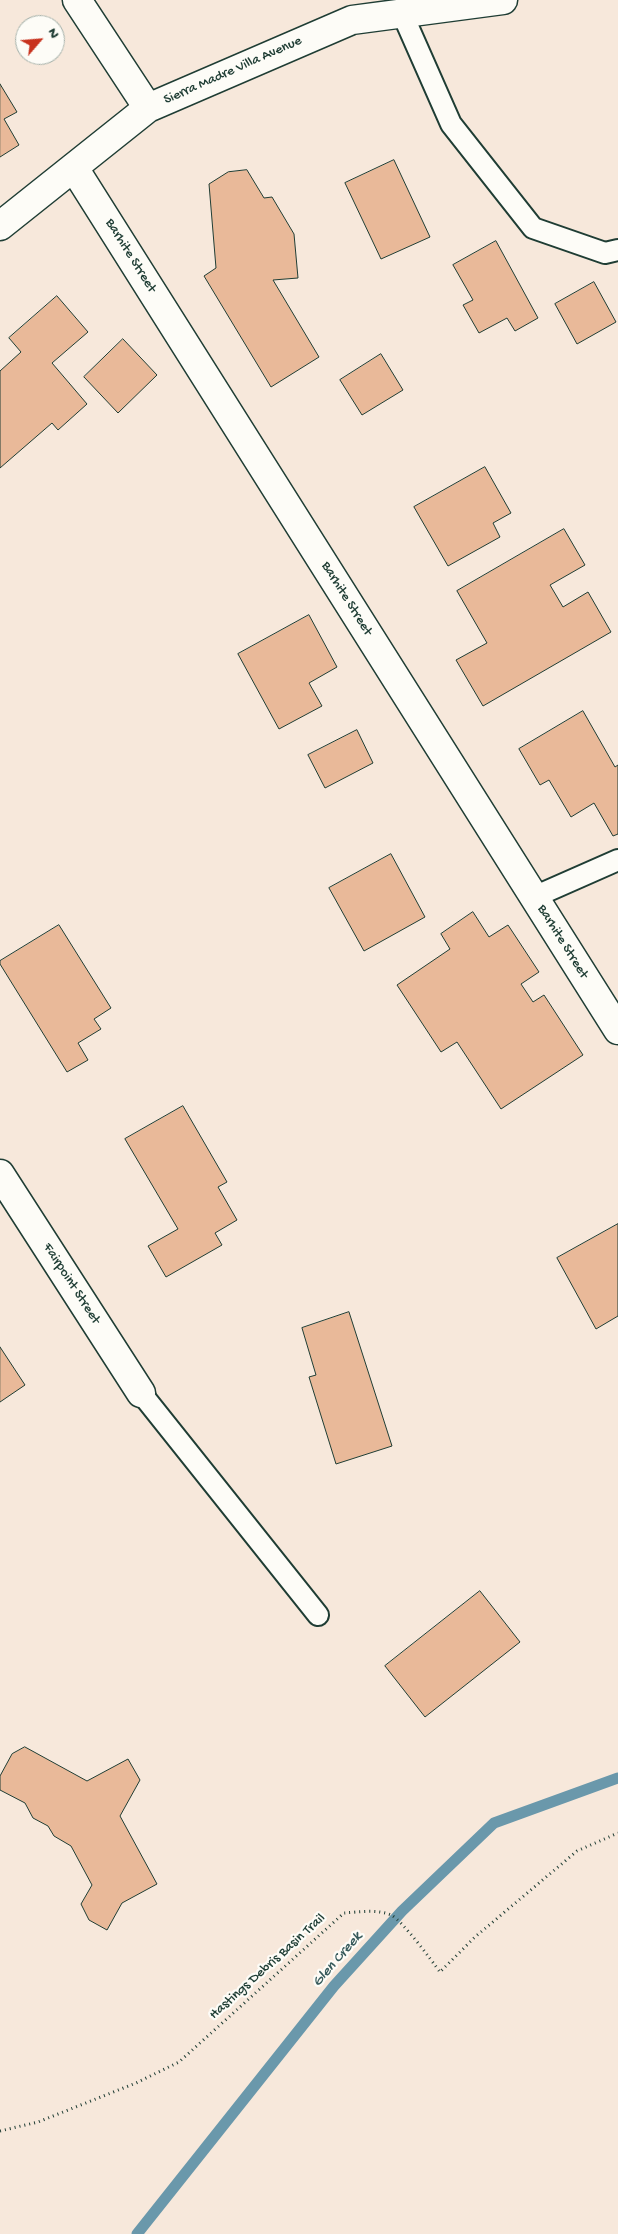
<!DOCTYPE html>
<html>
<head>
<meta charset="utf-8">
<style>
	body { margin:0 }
	#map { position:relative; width:618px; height:2234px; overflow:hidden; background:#f7e8db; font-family:"Gochi Hand",sans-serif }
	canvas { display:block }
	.north { position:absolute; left:15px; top:15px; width:50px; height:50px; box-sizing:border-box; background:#fdfcf7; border:1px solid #a4b0a9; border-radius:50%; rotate:63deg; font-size:14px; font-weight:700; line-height:20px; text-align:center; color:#1f3d34 }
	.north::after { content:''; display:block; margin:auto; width:18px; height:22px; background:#c8321e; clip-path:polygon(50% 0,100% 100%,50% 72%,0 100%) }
</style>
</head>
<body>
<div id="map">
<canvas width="618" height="2234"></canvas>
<div class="north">N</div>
</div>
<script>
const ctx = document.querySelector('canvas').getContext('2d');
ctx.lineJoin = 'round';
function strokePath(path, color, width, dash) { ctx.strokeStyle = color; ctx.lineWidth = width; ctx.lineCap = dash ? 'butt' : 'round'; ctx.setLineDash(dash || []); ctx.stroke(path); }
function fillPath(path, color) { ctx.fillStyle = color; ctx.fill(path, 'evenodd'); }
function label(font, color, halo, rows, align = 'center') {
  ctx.font = font + ' "Gochi Hand",sans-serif'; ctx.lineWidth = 4.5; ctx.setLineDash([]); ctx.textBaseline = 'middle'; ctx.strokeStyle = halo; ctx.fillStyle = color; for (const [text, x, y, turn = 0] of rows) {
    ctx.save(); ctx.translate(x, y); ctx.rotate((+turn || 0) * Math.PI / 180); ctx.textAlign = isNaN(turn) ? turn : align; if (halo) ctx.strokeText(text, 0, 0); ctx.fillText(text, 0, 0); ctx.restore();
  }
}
strokePath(new Path2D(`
	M137,2234l197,-248 68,-75 92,-88 124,-45`), '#6a98ab', 11);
const building = new Path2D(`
	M0,84l17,28 -13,7 15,26 -19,12z
	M394,160l36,77 -49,22 -36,-76z
	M247,170l17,28 8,-1 22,37 4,44 -25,2 46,77 -48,30 -67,-111 12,-8 -7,-84 19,-12z
	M496,241l42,77 -23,13 -8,-13 -28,15 -16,-28 10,-5 -20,-35z
	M594,282l22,40 -39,22 -22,-40z
	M57,296l31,36 -36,31 35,41 -29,26 -6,-7 -52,45v-97l21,-19 -12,-14z
	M123,339l34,36 -39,38 -34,-36z
	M381,354l22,36 -41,25 -22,-35z
	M485,467l26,46 -18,10 7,14 -52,29 -34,-59z
	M564,529l21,36 -35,20 13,22 25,-15 23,40 -128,74 -27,-46 31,-17 -30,-52z
	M309,615l28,52 -28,16 13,23 -43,23 -41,-75z
	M583,711l32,56 3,-2v69l-5,2 -19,-33 -23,14 -22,-37 -9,5 -21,-36z
	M357,730l16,33 -48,25 -17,-33z
	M391,854l34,63 -61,34 -35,-63z
	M473,912l16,25 19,-12 31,47 -18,12 12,18 11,-7 39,60 -82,54 -44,-67 -16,10 -44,-67 53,-36 -9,-15z
	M59,925l52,83 -17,11 7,10 -23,14 10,17 -21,12 -67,-108v-3z
	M183,1106l44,76 -9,5 19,33 -22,13 7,12 -56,32 -18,-31 30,-17 -53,-90z
	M618,1224v92l-22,13 -39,-71z
	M349,1312l43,134 -56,18 -27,-87 7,-2 -14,-47z
	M0,1347l25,38 -25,17z
	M480,1591l40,51 -95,75 -40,-51z
	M25,1747l62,34 41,-22 12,21 -20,36 37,68 -35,19 -15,27 -18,-10 -8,-16 11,-19 -21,-39 -17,-10 -6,-10 -15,-8 -8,-15 -25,-13v-14l12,-22z`);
fillPath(building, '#e9b999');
strokePath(building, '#1f3d34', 1);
const lane = new Path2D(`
	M402,13l49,111 82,104 72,25 13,-3
	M534,897l84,-37
	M141,1393l177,222`);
const street = new Path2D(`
	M77,0l71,108
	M74,168l544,862
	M0,226l148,-118 204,-88 151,-20
	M0,1174l141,219`);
strokePath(lane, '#1f3d34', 24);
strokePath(street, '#1f3d34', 31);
strokePath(new Path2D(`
	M0,2131l38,-9 98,-39 43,-21 165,-149c14,-1 33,-4 47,2 12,6 40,45 49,57l35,-35 102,-86 41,-18`), '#1f3d34', 3, [1, 4]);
strokePath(lane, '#fdfcf7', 20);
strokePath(street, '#fdfcf7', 28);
label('14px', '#1f3d34', '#fdfcf7', [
	["Sierra Madre Villa Avenue",233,71,-24],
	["Barhite Street",130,256,58],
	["Barhite Street",346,599,58],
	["Barhite Street",562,942,58],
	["Fairpoint Street",71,1284,57],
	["Hastings Debris Basin Trail",268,1967,-42]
]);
label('italic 15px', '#385b5c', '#fdfcf7', [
	["Glen Creek",338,1960,-49]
]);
</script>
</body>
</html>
